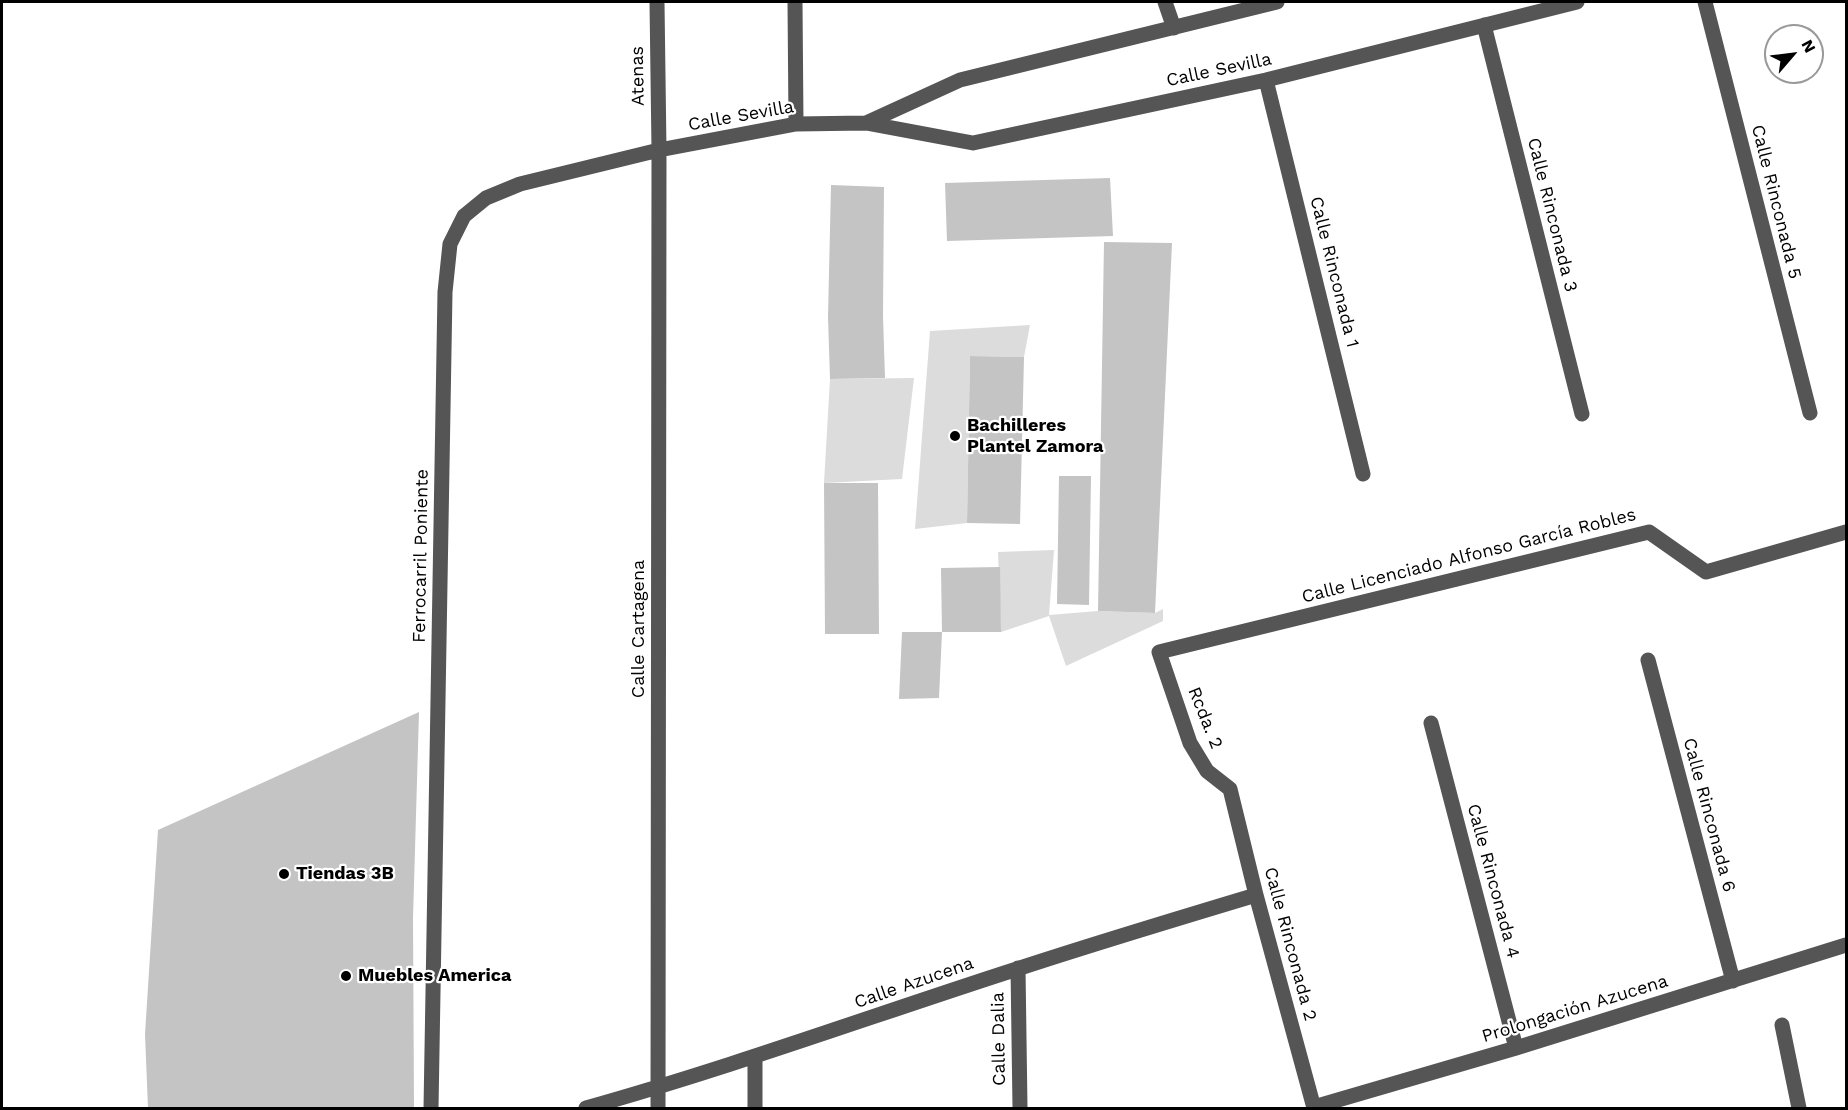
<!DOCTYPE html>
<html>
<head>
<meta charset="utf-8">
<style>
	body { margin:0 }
	#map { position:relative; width:1848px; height:1110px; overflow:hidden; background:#fff; font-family:"Work Sans",sans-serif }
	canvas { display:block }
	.frame { position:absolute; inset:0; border:3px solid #000; pointer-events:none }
	.north { position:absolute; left:1764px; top:24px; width:60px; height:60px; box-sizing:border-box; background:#fff; border:2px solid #999; border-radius:50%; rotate:62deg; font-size:16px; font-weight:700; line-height:24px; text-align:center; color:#000 }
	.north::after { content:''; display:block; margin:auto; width:21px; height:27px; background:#000; clip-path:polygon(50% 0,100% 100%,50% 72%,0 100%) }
</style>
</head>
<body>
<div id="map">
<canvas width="1848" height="1110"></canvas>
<div class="frame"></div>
<div class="north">N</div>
</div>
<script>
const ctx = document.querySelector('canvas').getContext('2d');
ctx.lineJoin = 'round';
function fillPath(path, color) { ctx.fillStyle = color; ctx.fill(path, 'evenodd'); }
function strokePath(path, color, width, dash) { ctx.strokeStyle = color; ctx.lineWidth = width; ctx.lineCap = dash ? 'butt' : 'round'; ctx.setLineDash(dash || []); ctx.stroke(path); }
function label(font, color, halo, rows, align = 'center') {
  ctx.font = font + ' "Work Sans",sans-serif'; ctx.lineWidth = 4.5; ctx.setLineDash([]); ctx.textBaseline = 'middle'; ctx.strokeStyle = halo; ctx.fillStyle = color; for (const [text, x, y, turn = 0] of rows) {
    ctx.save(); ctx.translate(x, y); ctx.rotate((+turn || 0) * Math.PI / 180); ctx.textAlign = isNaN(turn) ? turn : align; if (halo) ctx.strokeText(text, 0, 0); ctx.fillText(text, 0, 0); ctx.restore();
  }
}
fillPath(new Path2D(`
	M1030,325l-6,32 -54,-1 -3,167 -52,6 15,-198z
	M914,378l-12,101 -78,4 6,-104z
	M1054,550l-5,65 49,-4 57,2 8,-4v12l-97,45 -17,-50 -48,16 -3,-80z`), '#dcdcdc');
fillPath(new Path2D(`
	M1110,178l3,58 -166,5 -2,-58z
	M831,185l53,2 -1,129 2,62 -55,1 -2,-62z
	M1104,242l68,1 -17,370 -57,-2z
	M970,356l54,1 -4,167 -53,-1z
	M1059,476h32l-2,129 -32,-1z
	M824,483h54l1,151h-54z
	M1000,567l1,65h-59l-1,-64z
	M902,632h40l-3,66 -40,1z
	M419,712l-6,206 1,190h-266l-3,-74 13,-204z`), '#c4c4c4');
strokePath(new Path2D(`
	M657,2l2,148 -1,958
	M795,2l1,122
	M1165,2l9,26
	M1705,2l105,411
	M1484,25l98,389
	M1266,80l97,394
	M866,123l94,-43 317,-78
	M1648,660l85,321
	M1431,723l85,325
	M1018,968l2,140
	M1782,1025l17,83
	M755,1057v51
	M1314,1107l202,-59 330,-103
	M431,1108l14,-816 5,-48 14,-28 22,-18 34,-14 139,-34 137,-26 70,-1 107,20 293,-63 311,-78
	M586,1108c146,-41 288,-93 431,-139 79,-26 159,-50 239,-74
	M1314,1108l-58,-213 -26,-106 -23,-18 -17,-28 -31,-91 490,-120 57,40 140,-40`), '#555', 15);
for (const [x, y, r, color] of [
	[955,436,6,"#000"],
	[284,874,6,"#000"],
	[346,976,6,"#000"]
]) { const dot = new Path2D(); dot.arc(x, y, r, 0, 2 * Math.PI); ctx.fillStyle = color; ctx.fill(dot); strokePath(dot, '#fff', 2); }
label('18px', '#000', '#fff', [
	["Calle Sevilla",1219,70,-12],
	["Atenas",638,76,-91],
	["Calle Sevilla",741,116,-10],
	["Calle Rinconada 5",1776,202,76],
	["Calle Rinconada 3",1552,215,76],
	["Calle Rinconada 1",1334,272,76],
	["Ferrocarril Poniente",421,556,-89],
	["Calle Licenciado Alfonso García Robles",1469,556,-14],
	["Calle Cartagena",639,629,-90],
	["Rcda. 2",1205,718,68],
	["Calle Rinconada 6",1709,815,75],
	["Calle Rinconada 4",1493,881,75],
	["Calle Rinconada 2",1290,944,75],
	["Calle Azucena",914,983,-19],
	["Prolongación Azucena",1575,1009,-17],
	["Calle Dalia",999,1039,-91]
]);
label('bold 18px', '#000', '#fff', [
	["Bachilleres",967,426],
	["Plantel Zamora",967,447],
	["Tiendas 3B",296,874],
	["Muebles America",358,976]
], 'left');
</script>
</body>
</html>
